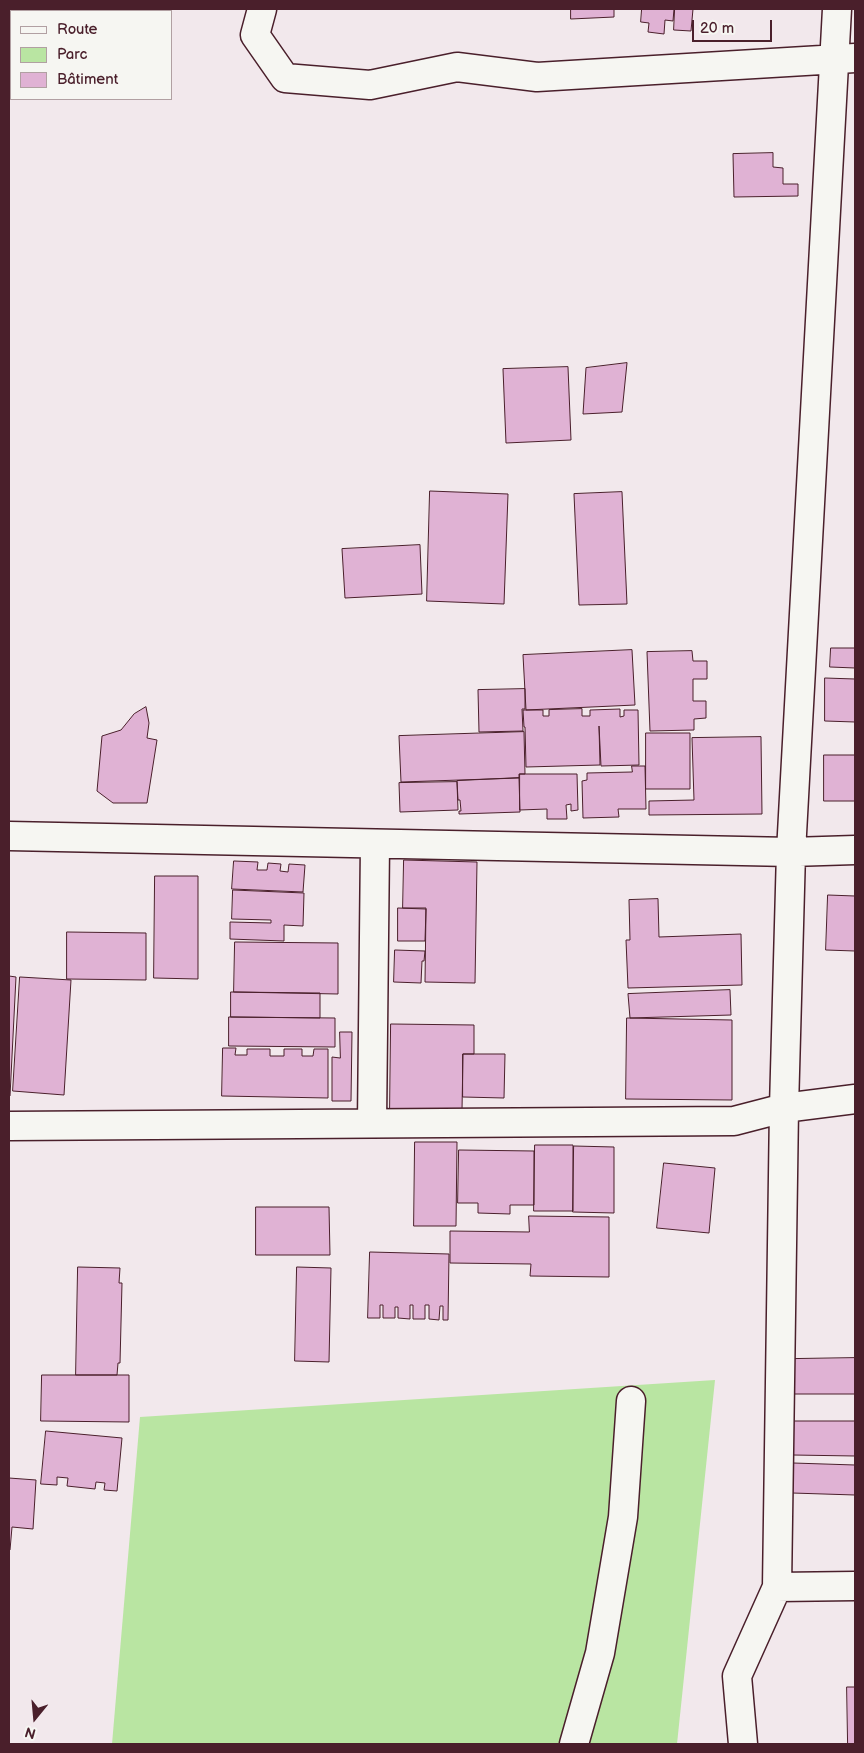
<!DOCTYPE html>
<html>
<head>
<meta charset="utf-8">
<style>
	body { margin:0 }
	#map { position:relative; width:864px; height:1753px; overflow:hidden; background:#f2e8ec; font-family:"Balsamiq Sans",sans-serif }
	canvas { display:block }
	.frame { position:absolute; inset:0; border:10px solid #4a1f2b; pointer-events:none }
	.legend { position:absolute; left:10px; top:10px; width:162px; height:90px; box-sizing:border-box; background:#f6f6f2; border:1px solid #b1a0a2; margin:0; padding:6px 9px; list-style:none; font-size:15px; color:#4a1f2b }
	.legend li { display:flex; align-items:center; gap:10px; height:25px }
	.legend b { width:25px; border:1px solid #b1a0a2 }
	.north { position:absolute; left:10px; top:1693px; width:50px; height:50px; -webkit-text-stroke:4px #f6f6f2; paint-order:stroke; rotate:197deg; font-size:14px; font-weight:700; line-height:20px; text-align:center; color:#4a1f2b }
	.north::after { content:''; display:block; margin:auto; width:18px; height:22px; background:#4a1f2b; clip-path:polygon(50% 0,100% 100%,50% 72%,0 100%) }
	.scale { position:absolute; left:692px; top:20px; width:80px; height:22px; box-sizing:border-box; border:2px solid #4a1f2b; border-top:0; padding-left:6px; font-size:15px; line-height:18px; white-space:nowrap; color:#4a1f2b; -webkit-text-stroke:4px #f6f6f2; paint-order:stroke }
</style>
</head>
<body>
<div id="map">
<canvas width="864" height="1753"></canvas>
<div class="frame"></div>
<ul class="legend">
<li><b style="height:6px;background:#f6f6f2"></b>Route</li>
<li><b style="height:14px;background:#b9e5a2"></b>Parc</li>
<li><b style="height:14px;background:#e0b2d4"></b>Bâtiment</li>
</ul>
<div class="north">N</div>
<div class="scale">20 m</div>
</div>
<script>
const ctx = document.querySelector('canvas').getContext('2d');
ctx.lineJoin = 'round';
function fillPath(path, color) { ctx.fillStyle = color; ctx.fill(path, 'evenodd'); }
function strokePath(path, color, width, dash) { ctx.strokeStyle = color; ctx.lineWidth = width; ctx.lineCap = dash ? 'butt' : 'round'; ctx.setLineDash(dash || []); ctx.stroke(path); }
fillPath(new Path2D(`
	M715,1380l-38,364h-565l28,-327z`), '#b9e5a2');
const building = new Path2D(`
	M571,9h43v8l-43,2z
	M642,9h32l-1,12 -8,-1 -1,14 -16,-2 1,-9 -8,-1z
	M675,9h18l-2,22 -17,-1z
	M773,153v14l10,1v16h15v12l-64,1 -1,-43z
	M627,363l-5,49 -39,2 3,-46z
	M568,367l3,73 -65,3 -3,-74z
	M430,491l78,3 -4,110 -77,-3z
	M622,492l5,112 -48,1 -5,-111z
	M420,545l2,49 -77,4 -3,-49z
	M831,648h24v20l-25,-1z
	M632,650l3,55 -109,5 -3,-55z
	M692,651l1,10h14v18h-14v22h13v17l-12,1v11l-44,1 -3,-79z
	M825,678l30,1v43l-30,-1z
	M525,689v20h-3l1,22 -44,1 -1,-42z
	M146,707l3,16 -2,15 10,2 -10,63h-34l-16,-12 5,-55 19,-6 13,-16z
	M582,709v7h8v-6l30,-1v8l4,-1v-6h14l1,55 -38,1 -2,-40 1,39 -74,2 -1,-40h-1l-1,-17h20v6h6v-6z
	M524,732l1,42h-6v4l-118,4 -2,-46z
	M646,733h44v56h-44z
	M761,737l1,77 -113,1v-14l45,-1 -2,-62z
	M824,755h31v46h-31z
	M632,766h13l1,43h-28l1,8 -36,1 -1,-37 5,-1v-7l45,-1z
	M520,774h57l1,36 -7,1v-7l-5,1 1,14h-20v-10l-27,1z
	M519,778l1,34 -61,2v-3h2l-1,-11h-2l-1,-19z
	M457,782l1,28 -58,2 -1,-29z
	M404,860l73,2 -2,121 -50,-1 1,-74h-23z
	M234,861l24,1 -1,8h10l1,-7 13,1 -1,7 8,1 1,-8 16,1 -2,27 -71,-3z
	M155,876h43v103l-44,-1z
	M233,890l71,3 -1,33 -19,-1v16l-54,-2v-17l41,1v-3l-39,-1z
	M828,895l27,1v55l-29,-1z
	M658,899l1,38 82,-3 1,51 -114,3 -2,-48h4l-1,-40z
	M398,908l28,1 -1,32h-27z
	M67,932l79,1v47l-79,-1z
	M235,942l103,1v51l-104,-2z
	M395,950l30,1 -1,10h-2l-1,22 -27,-1z
	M9,976l7,1 -6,119h-1z
	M20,977l51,3 -7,115 -51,-4z
	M730,990l1,25 -101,3 -2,-24z
	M231,992l89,1v25l-89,-1z
	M229,1017l106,1v29l-106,-1z
	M627,1018l105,2v80l-106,-1z
	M391,1024l83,1v29h-11l-1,56 -72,-1z
	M340,1032h12l-1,69h-19v-44l8,1z
	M223,1048h13l-1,7h12v-6h23v7h14v-7h18v7h11l1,-7h14v49l-106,-2z
	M463,1054h42l-1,44 -41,-1z
	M415,1142h42l-1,84h-42z
	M535,1145h38v66h-39z
	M574,1146l40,1v66l-41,-1z
	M459,1150l75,1v54h-24v9l-32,-1v-10h-20z
	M664,1163l51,5 -6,65 -52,-5z
	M256,1207h73l1,48h-74z
	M529,1216l80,1v60l-79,-1 1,-12 -81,-1v-32l79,1z
	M370,1252l79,2 -1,66h-5v-14h-3l-1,14 -10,-1v-14h-4v14h-12v-14h-3v14l-12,-1v-11h-3v11h-12v-13h-3v13h-12z
	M78,1267l42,1 -1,15h3l-2,80h-2l-1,12h-41z
	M297,1267l34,1 -2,94 -34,-1z
	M855,1358v36h-62v-35z
	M42,1375h87v47l-88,-1z
	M792,1421h63v35l-63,-1z
	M46,1431l76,7 -5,53 -13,-1 1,-7 -9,-1 -1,7 -28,-3 1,-8 -11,-1v8l-16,-1z
	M793,1463l62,2v30l-63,-2z
	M9,1478l27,2 -3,49 -21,-2 -2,23h-1z
	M847,1687h8v57h-7z`);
fillPath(building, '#e0b2d4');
strokePath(building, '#4a1f2b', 1);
const minor = new Path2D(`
	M262,9l-7,26 30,43 85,7 87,-18 80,10 318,-19
	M9,836l782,16 64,-2
	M372,1123l3,-279
	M9,1126l725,-5 50,-13 71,-9
	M777,1587l78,-1
	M574,1744l26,-91 23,-136 8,-116
	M743,1744l-6,-68 40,-89 7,-479 7,-256 46,-843`);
strokePath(minor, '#4a1f2b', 31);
strokePath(minor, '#f6f6f2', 28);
</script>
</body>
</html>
